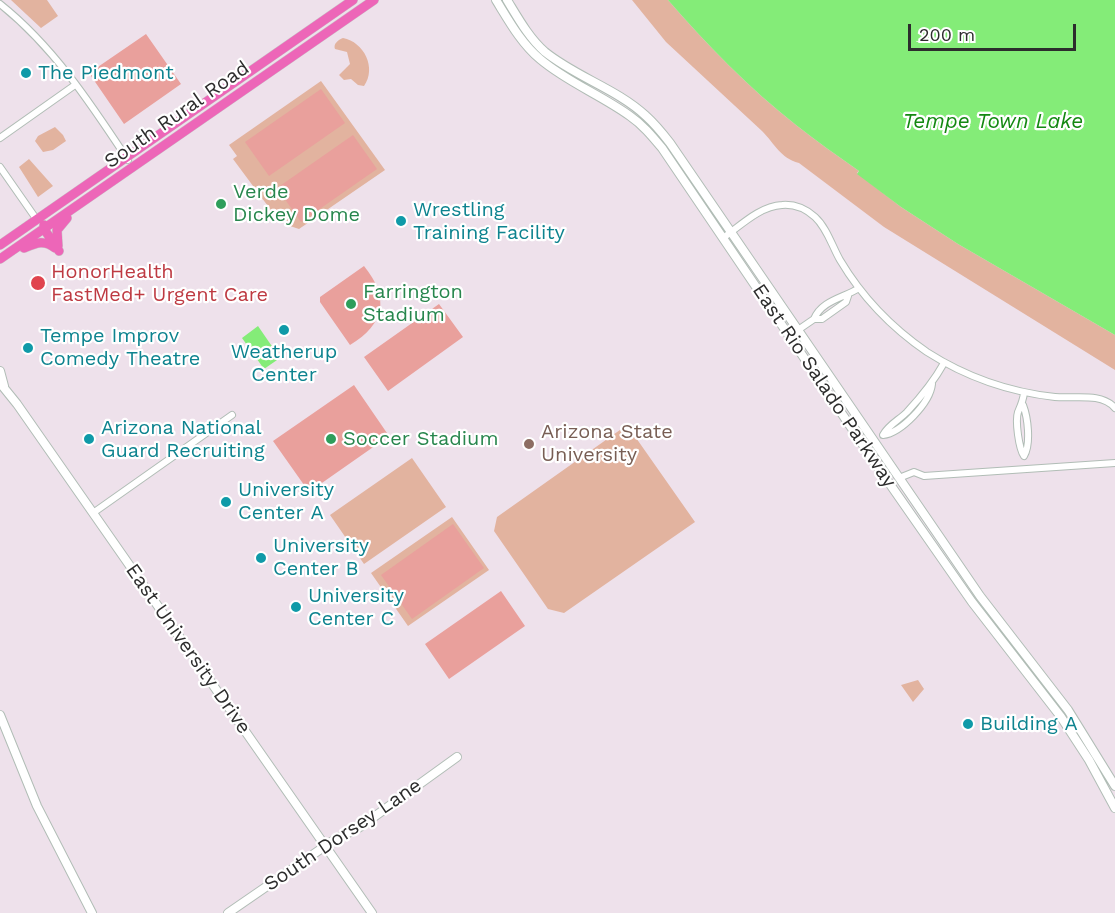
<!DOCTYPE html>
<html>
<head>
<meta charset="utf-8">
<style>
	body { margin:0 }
	#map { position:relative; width:1115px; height:913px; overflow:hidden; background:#eee1eb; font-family:"Work Sans",sans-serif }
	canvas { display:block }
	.scale { position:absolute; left:908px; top:24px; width:168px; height:27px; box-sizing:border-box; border:3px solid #2d2d2d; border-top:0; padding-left:8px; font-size:18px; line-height:21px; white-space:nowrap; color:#2d2d2d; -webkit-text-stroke:4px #fff; paint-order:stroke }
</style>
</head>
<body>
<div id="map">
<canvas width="1115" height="913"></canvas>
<div class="scale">200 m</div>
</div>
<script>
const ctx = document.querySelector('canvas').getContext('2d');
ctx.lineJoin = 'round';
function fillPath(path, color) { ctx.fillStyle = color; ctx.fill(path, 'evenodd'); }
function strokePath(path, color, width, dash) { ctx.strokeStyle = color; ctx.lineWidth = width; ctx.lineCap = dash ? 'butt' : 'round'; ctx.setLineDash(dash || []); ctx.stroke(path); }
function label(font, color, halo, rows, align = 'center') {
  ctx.font = font + ' "Work Sans",sans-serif'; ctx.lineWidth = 4.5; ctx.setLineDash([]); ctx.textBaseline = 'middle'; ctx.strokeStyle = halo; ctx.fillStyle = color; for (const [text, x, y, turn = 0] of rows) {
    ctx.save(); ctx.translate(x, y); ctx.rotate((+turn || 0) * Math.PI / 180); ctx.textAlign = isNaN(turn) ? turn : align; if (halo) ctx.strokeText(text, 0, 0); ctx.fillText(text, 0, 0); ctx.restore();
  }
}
fillPath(new Path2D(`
	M11,0h36l11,16 -17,12z
	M632,0h36c39,45 81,88 128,125 20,16 42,31 63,46l-2,2 44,34 57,37 157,91v35l-231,-143 -85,-64c-19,-5 -24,-19 -37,-32l-96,-89z
	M343,38c21,4 34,30 21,48l-6,-1 -7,-6 -7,1 -5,-5 11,-11 -3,-12 -12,-3c-2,-5 3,-9 8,-11z
	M321,81l64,89 -86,59 -9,-3 -7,-7 -4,2 -46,-62 4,-3 -8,-11z
	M55,127l8,8 3,6 -13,9 -10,2 -8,-11 3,-5z
	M29,159l24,27 -15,11 -19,-30z
	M627,425l68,97 -131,91 -16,-4 -54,-78 3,-14z
	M412,458l34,49 -82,57 -34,-49z
	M452,517l37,53 -81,56 -37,-53z
	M918,680l6,9 -11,13 -12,-17z`), '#e2b39f');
fillPath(new Path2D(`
	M146,34l35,50 -57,40 -35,-51z
	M321,89l24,34 -76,53 -24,-34z
	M353,135l24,34 -76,53 -24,-34z
	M364,266c26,32 21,58 -14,79l-30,-43v-5z
	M439,304l24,33 -75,54 -24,-34z
	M354,385l35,51 -80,56 -36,-51z
	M453,524l31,44 -72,51 -31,-44z
	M501,591l24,35 -76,53 -24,-35z`), '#e9a09c');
fillPath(new Path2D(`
	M668,0h447v335l-157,-91 -57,-37 -44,-33 2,-3c-21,-15 -43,-30 -63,-46 -47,-37 -89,-80 -128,-125z
	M258,326l22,32 -16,11 -22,-31z`), '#84ec78');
const street = new Path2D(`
	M0,4c53,42 91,100 128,156
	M0,138l75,-53
	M0,167l37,53
	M723,238c17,-12 37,-32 59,-33 12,-1 24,4 33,12 12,11 17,29 25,43 22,37 52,68 87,92 39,25 82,40 128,45 19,2 46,-5 60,11
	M848,296l-2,6 -24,17h-8c8,-19 30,-21 45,-31
	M798,330l16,-11
	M932,384c-2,19 -31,49 -49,51 5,-10 16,-15 24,-23 14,-15 27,-31 37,-49
	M1023,405c5,13 8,39 1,51 -5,-7 -9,-35 -6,-44 3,-7 5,-11 6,-19
	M899,478l15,-6 10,4 191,-13
	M93,513l139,-98`);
const secondary = new Path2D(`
	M496,0c13,21 25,43 44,59 27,23 61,36 90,57 13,9 22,20 32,32l216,319 94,135 89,115 28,43 26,48
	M507,0c11,18 22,38 38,52 31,25 72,37 101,64 9,8 17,18 24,27l310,453 88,114 47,76
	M0,371l4,15
	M0,383l17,21 355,509
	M0,715l37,91 55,107
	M228,913l106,-73 26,-13 97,-70`);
const primary = new Path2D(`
	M44,225v4l15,22
	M0,245l353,-245
	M58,246l-1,-16 10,-12
	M24,248c12,-5 20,-9 31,0
	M0,259l374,-259`);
strokePath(street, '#b1bdb6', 8);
strokePath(secondary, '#b1bdb6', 10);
strokePath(primary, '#c8c8c8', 10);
strokePath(street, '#fff', 6);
strokePath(secondary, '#fff', 8);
strokePath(primary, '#ed66b8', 9);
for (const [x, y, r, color] of [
	[26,73,6,"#0f9aa8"],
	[221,204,6,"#2e9e5b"],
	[401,221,6,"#0f9aa8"],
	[38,283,8,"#e0444e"],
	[351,304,6,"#2e9e5b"],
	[284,330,6,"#0f9aa8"],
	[28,348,6,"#0f9aa8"],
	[89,439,6,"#0f9aa8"],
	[331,439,6,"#2e9e5b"],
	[529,444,6,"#8d6e63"],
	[226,502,6,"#0f9aa8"],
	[261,558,6,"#0f9aa8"],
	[296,607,6,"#0f9aa8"],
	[968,724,6,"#0f9aa8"]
]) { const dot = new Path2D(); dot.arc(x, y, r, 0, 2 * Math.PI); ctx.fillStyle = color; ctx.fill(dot); strokePath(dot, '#fff', 2); }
label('20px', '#0d838f', '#fff', [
	["The Piedmont",38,73],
	["Wrestling",413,210],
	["Training Facility",413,233],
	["Tempe Improv",40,336],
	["Comedy Theatre",40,359],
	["Weatherup",284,352,"center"],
	["Center",284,375,"center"],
	["Arizona National",101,428],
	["Guard Recruiting",101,451],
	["University",238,490],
	["Center A",238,513],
	["University",273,546],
	["Center B",273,569],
	["University",308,596],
	["Center C",308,619],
	["Building A",980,724]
], 'left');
label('20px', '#2d2d2d', '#fff', [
	["South Rural Road",177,115,-35],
	["East Rio Salado Parkway",824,386,56],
	["East University Drive",188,649,55],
	["South Dorsey Lane",343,835,-34]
]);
label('20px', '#27864d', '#fff', [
	["Verde",233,192],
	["Dickey Dome",233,215],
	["Farrington",363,292],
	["Stadium",363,315],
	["Soccer Stadium",343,439]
], 'left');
label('20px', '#be3a42', '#fff', [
	["HonorHealth",51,272],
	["FastMed+ Urgent Care",51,295]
], 'left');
label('20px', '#785e54', '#fff', [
	["Arizona State",541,432],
	["University",541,455]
], 'left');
label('italic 21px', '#148812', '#fff', [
	["Tempe Town Lake",993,122]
]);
</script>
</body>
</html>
